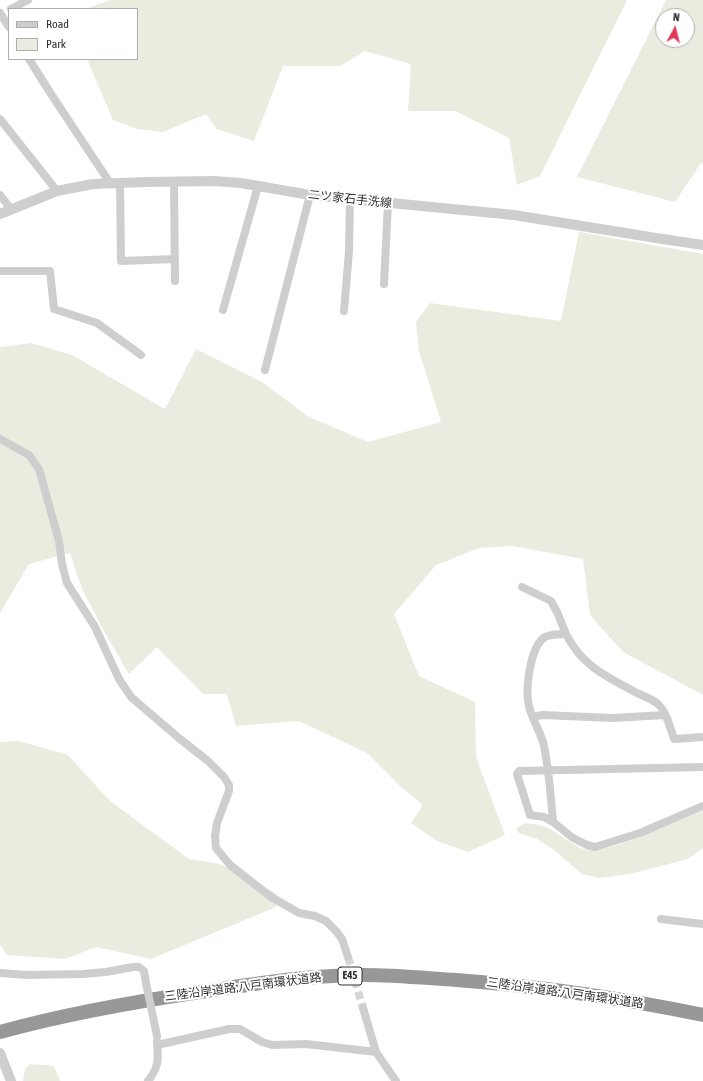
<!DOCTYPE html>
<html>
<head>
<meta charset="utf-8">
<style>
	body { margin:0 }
	#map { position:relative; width:703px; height:1081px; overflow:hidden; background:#fff; font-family:"Asap Condensed",sans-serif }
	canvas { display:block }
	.legend { position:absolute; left:8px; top:8px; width:130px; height:52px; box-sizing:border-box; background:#fff; border:1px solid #adadad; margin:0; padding:5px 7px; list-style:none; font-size:12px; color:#313131 }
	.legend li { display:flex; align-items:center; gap:8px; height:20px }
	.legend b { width:20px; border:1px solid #adadad }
	.north { position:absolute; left:655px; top:8px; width:40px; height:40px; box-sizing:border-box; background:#fff; border:1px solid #adadad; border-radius:50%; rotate:7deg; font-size:11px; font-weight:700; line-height:16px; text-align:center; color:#313131 }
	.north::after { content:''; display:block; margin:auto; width:14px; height:18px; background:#e1395a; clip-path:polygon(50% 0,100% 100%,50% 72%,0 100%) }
</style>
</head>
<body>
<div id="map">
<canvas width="703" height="1081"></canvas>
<ul class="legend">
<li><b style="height:5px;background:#cecece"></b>Road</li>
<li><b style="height:11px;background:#e8eddf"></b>Park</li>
</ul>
<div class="north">N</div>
</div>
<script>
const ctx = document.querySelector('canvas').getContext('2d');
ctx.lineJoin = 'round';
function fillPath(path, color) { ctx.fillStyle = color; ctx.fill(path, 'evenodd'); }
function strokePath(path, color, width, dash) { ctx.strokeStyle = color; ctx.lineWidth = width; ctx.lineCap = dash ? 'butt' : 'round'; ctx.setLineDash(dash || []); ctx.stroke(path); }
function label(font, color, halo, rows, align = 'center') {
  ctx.font = font + ' "Asap Condensed","Noto Sans JP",sans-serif'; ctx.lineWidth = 4; ctx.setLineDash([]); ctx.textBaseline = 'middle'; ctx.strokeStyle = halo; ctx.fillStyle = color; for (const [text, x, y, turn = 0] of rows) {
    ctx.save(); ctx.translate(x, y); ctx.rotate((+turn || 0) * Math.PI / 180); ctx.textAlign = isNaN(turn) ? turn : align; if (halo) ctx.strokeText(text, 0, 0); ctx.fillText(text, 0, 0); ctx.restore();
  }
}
fillPath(new Path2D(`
	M110,0h517l-87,176 -23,9 -8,-47 -54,-27h-47l3,-47 -46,-13 -25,15h-57l-29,75 -37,-12 -11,-15 -43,18 -26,-3 -24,-9 -26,-61h50v-50h-52z
	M666,0h37v164l-2,-1 -26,39 -98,-25zM663,16h24v24h-24z
	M579,232l124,22v441l-80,-43 -33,-37 -7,-56 -71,-13 -33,2 -43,17 -42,49 25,62 56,26 1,55 29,78 -37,17 -31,-11 -26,-18 12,-18 -23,-19 -33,-33 -68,-32 -63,5 -9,-32h-24l-46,-47 -28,27 -24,-41 -23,-44 -12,-36 -41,11 -29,49v-266l31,-4 41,12 93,54 31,-60 66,33 47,35 59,25 73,-20 -22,-71 -3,-29 14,-19 131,18z
	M19,741l49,14 42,46 79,58 31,5 57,30 -1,13 -125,52 -55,-12 -31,12 -58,-4 -7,-10v-203z
	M703,811v37l-15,11 -58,15 -30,4 -18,-4 -29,-25 -16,-10 -18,-6 -3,-4c2,-2 5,-4 7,-5 3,-1 7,0 9,0 23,1 35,21 55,26 19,5 95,-31 116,-39z
	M30,1064l24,2 6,15h-37l2,-12z`), '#e8eddf');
strokePath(new Path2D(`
	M348,957l15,51`), '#d6d6d6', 8, [8, 4]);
strokePath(new Path2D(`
	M11,9l17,-9
	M0,13l9,14
	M29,59l22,35 59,89
	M0,119l57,72
	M174,181l1,100
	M120,182l1,79 54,-2
	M0,195l11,14
	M0,271h50l4,38 43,14 44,32
	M384,284l4,-81
	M223,310l35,-124
	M344,311l5,-60 1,-52
	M265,370l45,-175
	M0,439l29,16 10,14 20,72 3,23 5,19 28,44 24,52 12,18 49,42 28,22 16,16 5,8v6l-12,32 -2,13 1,12 14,17 41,32 28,16 16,3 11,5 10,10 6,8 6,18
	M522,587l29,14 6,11 9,22
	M533,717l9,-2 70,3 53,-3
	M703,737l-29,2c-4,-11 -7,-26 -15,-34 -6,-6 -16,-9 -24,-13 -29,-16 -53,-26 -69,-58 -7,0 -15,0 -21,3 -15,9 -20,53 -16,69 3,14 12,26 15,40 5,24 7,52 9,76l20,16 14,7 8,2 45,-14 63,-27
	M553,822l-9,-5 -14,-2 -13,-41 2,-3 184,-4
	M661,919l42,5
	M0,973l27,2 56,-1 23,-2 27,-5h6l5,4 2,12
	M363,1008l13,44 20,29
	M157,1045l72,-16h11l22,13 10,3 34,-1 70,8
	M148,1081c12,-15 10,-23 9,-40`), '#cecece', 8);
strokePath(new Path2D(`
	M0,214l57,-23 36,-7 53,-2 68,-1 27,2 69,12 40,4 164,16 142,23 47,7
	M0,1053l11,28`), '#cecece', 10);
strokePath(new Path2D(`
	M0,1032c65,-18 133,-30 200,-40 54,-8 108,-17 163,-17 31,0 62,3 93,5 83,6 165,18 247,35`), '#989898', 14);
strokePath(new Path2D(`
	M146,983l11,53`), '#cecece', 8);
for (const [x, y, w] of [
	[350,976,24]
]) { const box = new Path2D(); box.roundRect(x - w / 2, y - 9, w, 18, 3); ctx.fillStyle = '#fff'; ctx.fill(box); strokePath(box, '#313131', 1); }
label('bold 11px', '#313131', null, [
	["E45",350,976]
]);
label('12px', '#313131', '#fff', [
	["二ツ家石手洗線",350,199,6],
	["三陸沿岸道路;八戸南環状道路",243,987,-7],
	["三陸沿岸道路;八戸南環状道路",565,993,8]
]);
</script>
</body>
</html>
